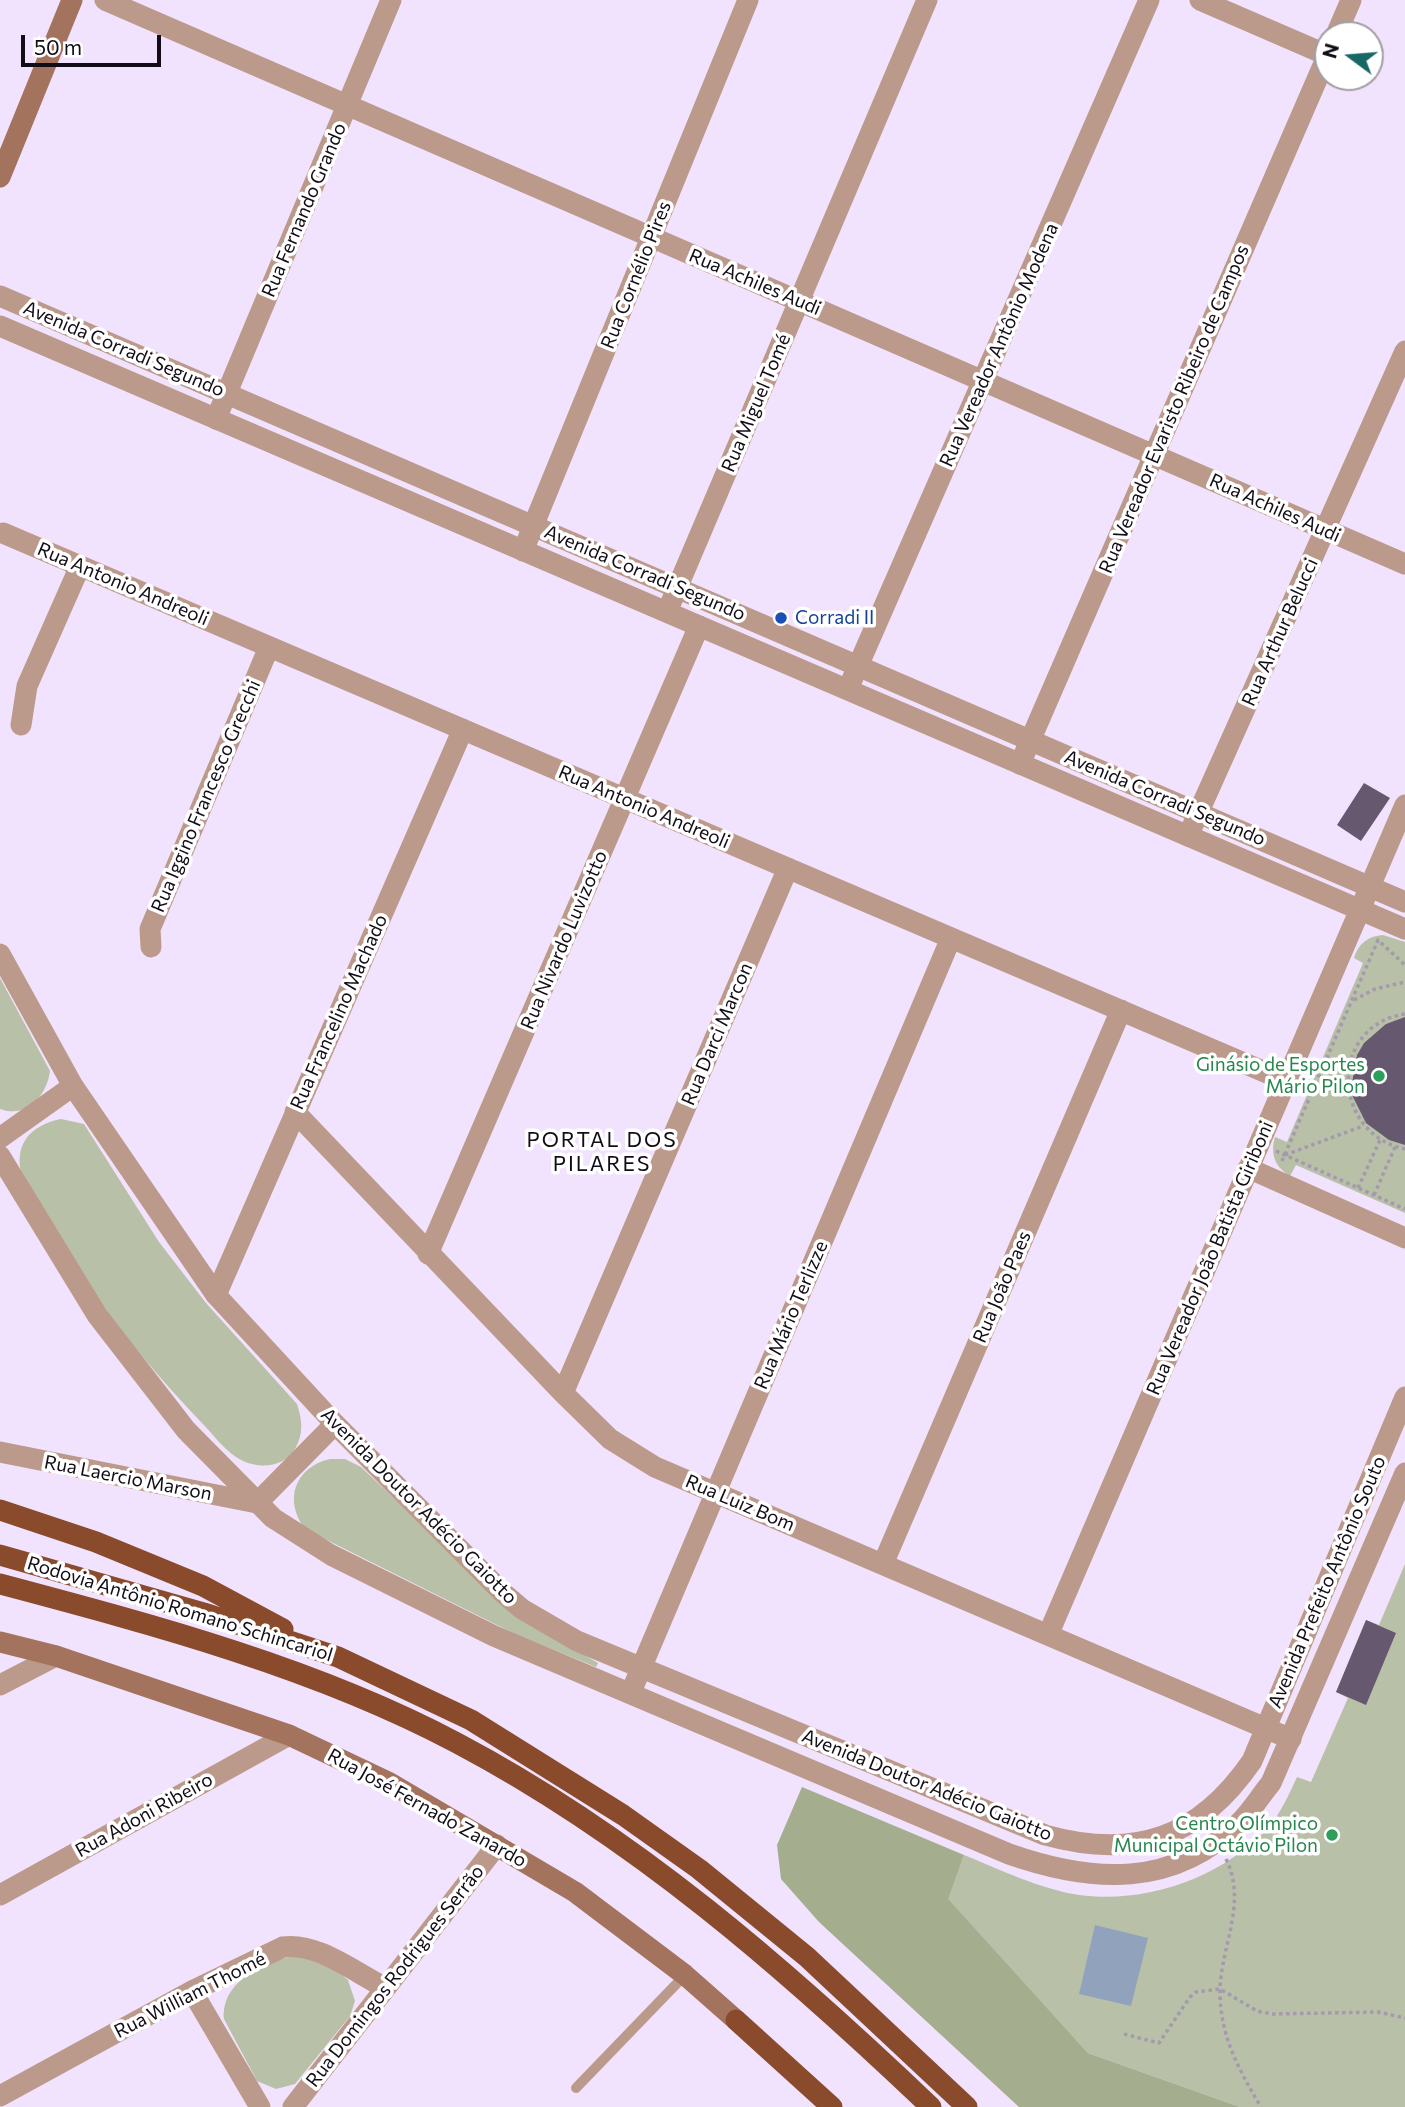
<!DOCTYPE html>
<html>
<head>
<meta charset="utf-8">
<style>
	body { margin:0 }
	#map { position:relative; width:1405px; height:2107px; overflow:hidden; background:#f1e2fd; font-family:Commissioner,sans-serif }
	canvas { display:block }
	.north { position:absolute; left:1314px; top:21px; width:70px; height:70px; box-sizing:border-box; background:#fff; border:2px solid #a09ea1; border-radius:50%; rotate:286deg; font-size:19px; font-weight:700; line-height:28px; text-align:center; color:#110c15 }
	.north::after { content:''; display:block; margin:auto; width:24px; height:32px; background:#186666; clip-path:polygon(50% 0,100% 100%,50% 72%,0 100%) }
	.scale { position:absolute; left:21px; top:35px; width:140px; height:32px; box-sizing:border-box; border:4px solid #110c15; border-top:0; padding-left:9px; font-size:21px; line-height:24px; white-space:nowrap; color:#110c15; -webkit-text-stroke:5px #fff; paint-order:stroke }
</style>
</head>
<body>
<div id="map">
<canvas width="1405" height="2107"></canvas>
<div class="north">N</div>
<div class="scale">50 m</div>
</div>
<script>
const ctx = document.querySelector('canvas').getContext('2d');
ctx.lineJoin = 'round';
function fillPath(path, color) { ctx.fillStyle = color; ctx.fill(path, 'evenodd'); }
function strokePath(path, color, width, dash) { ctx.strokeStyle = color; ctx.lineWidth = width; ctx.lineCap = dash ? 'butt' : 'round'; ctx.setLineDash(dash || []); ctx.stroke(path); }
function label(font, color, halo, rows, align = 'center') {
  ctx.font = font + ' Commissioner,sans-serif'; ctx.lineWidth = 7; ctx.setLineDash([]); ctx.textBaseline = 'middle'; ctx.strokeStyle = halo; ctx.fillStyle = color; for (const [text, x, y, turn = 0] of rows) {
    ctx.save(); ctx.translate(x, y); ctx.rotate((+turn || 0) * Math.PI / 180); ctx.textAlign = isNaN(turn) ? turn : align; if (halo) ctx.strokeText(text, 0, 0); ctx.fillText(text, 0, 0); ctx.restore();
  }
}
fillPath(new Path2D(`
	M1383,935l22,7v271l-109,-48 -6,11c-15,-9 -20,-22 -15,-39l12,5 76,-179 -9,-5c4,-14 14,-22 29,-23z
	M0,978l50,93c-3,24 -23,48 -50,38z
	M61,1119l23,5 75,118 47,61 91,101c5,16 7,29 -2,45 -11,18 -34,20 -52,12 -17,-8 -30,-27 -43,-40 -35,-37 -70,-77 -99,-118 -29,-41 -53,-85 -79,-127 -9,-32 9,-51 39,-57z
	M330,1459h15l16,8 157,148 80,48 -2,4 -81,-33 -210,-105c-22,-29 -10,-62 25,-70z
	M1405,1564v543h-165l-152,-54 -141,-154 17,-44c37,15 76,34 115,40 68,9 142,-17 189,-67 13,-15 21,-34 29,-51l14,5 37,-84 -12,-6 30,-72 13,5z
	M300,1955l37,16 11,9 7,21 -5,15 -55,68 -19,5 -19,-8 -33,-62c-3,-39 43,-59 76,-64z`), '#b8c0a8');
fillPath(new Path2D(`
	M802,1787l162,68 -16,44 140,154 152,54h-221l-200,-185 -38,-43 -4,-34z`), '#a4ae8f');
fillPath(new Path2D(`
	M1095,1925l53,13 -17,68 -52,-12z`), '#91a2bd');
fillPath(new Path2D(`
	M1364,783l26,15 -29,43 -24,-16z
	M1405,1017v128l-16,-5 -23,-17 -13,-26 -1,-14 5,-28 7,-12 22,-19z
	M1366,1620l30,13 -30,72 -30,-13z`), '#66586f');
strokePath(new Path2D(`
	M1354,1000l21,-11 30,-7
	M1405,1014c-76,11 -75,119 0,135
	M1276,1151l129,58
	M1285,1155l78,-29
	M1282,1161l96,-221 27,25
	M1358,1188l22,-48
	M1374,1195l21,-48
	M1226,1859c22,44 -6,89 -6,133 0,44 19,78 41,115
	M1124,2034l35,9 31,-46 6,-5 24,-3 37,22 15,3 106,-2 27,6`), '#a499ad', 3.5, [3.5, 3.5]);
strokePath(new Path2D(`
	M576,2088l109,-113`), '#bc9a8b', 10);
strokePath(new Path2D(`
	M105,0l1300,564
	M1200,0l127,55
	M1336,35l15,-35
	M216,419l175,-419
	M3,533l1283,548
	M523,551l225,-551
	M667,612l260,-612
	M848,689l301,-689
	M21,725l6,-39 53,-120
	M1020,764l308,-710
	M1188,836l217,-485
	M151,947l-1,-18 119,-282
	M295,1112l268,281 47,46 45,28 636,272
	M1248,1168l157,70
	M428,1254l271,-628
	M216,1295l247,-566
	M563,1393l225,-525
	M0,1452l257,51 78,-79
	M883,1564l238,-554
	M1048,1635l357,-830
	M0,1685l56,-29
	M631,1692l320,-754
	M0,1895l289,-160
	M192,1991l68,116
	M0,2096l192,-105 91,-44c34,-5 71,25 101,40
	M293,2107l204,-262`), '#bc9a8b', 21);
strokePath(new Path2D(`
	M0,296l1405,606
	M0,326l1405,603
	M0,954l73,132 143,209 119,129 167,168 20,17 55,32 468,194c90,25 154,3 207,-74l153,-364
	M0,1138l73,-52
	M0,1156l97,159 89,115 87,88 58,37 163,81 515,218c83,29 165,35 232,-33 11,-11 20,-26 30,-38l134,-310`), '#bc9a8b', 21);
strokePath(new Path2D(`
	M0,177l72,-177
	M0,1642l56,14 233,79 101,48 185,109 110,83 51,45`), '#a4735d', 21);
strokePath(new Path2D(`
	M0,1510l96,32 107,44 80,43
	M0,1555l204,58 134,44 133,63 152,95 76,54 108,88 160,150
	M0,1584c154,41 316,84 457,159 178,94 329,226 474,364
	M736,2020l96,87`), '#8a4a2c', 21);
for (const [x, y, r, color] of [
	[781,618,7,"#1a4fb4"],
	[1379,1076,7,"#2e9e5b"],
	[1332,1835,7,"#2e9e5b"]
]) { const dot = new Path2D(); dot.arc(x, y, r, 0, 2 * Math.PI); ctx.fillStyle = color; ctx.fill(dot); strokePath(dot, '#fff', 2.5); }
label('19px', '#110c15', '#fff', [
	["Rua Fernando Grando",304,210,-67],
	["Rua Cornélio Pires",636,275,-68],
	["Rua Achiles Audi",755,282,23],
	["Rua Vereador Antônio Modena",999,345,-66],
	["Avenida Corradi Segundo",124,349,23],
	["Rua Miguel Tomé",756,403,-67],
	["Rua Vereador Evaristo Ribeiro de Campos",1174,409,-67],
	["Rua Achiles Audi",1275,508,24],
	["Avenida Corradi Segundo",645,573,23],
	["Rua Antonio Andreoli",123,584,23],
	["Rua Arthur Belucci",1280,632,-66],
	["Rua Iggino Francesco Grecchi",206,796,-67],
	["Avenida Corradi Segundo",1165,798,23],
	["Rua Antonio Andreoli",644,807,23],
	["Rua Nivardo Luvizotto",564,940,-67],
	["Rua Francelino Machado",339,1012,-66],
	["Rua Darci Marcon",717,1034,-67],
	["Rua Vereador João Batista Giriboni",1210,1258,-67],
	["Rua João Paes",1002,1287,-67],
	["Rua Mário Terlizze",791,1315,-67],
	["Rua Laercio Marson",128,1478,11],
	["Rua Luiz Bom",740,1503,23],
	["Avenida Doutor Adécio Gaiotto",419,1506,45],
	["Avenida Prefeito Antônio Souto",1327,1582,-67],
	["Rodovia Antônio Romano Schincariol",180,1609,17],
	["Avenida Doutor Adécio Gaiotto",927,1785,22],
	["Rua José Fernado Zanardo",427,1808,29],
	["Rua Adoni Ribeiro",144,1815,-29],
	["Rua Domingos Rodrigues Serrão",395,1976,-52],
	["Rua William Thomé",190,1995,-27]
]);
label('19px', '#164399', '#fff', [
	["Corradi II",795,618]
], 'left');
label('19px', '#27864d', '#fff', [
	["Ginásio de Esportes",1365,1065],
	["Mário Pilon",1365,1087],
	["Centro Olímpico",1318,1824],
	["Municipal Octávio Pilon",1318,1846]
], 'right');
ctx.letterSpacing = '2px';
label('21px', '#110c15', '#fff', [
	["PORTAL DOS",602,1140],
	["PILARES",602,1164]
]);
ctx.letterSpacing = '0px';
</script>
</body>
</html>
